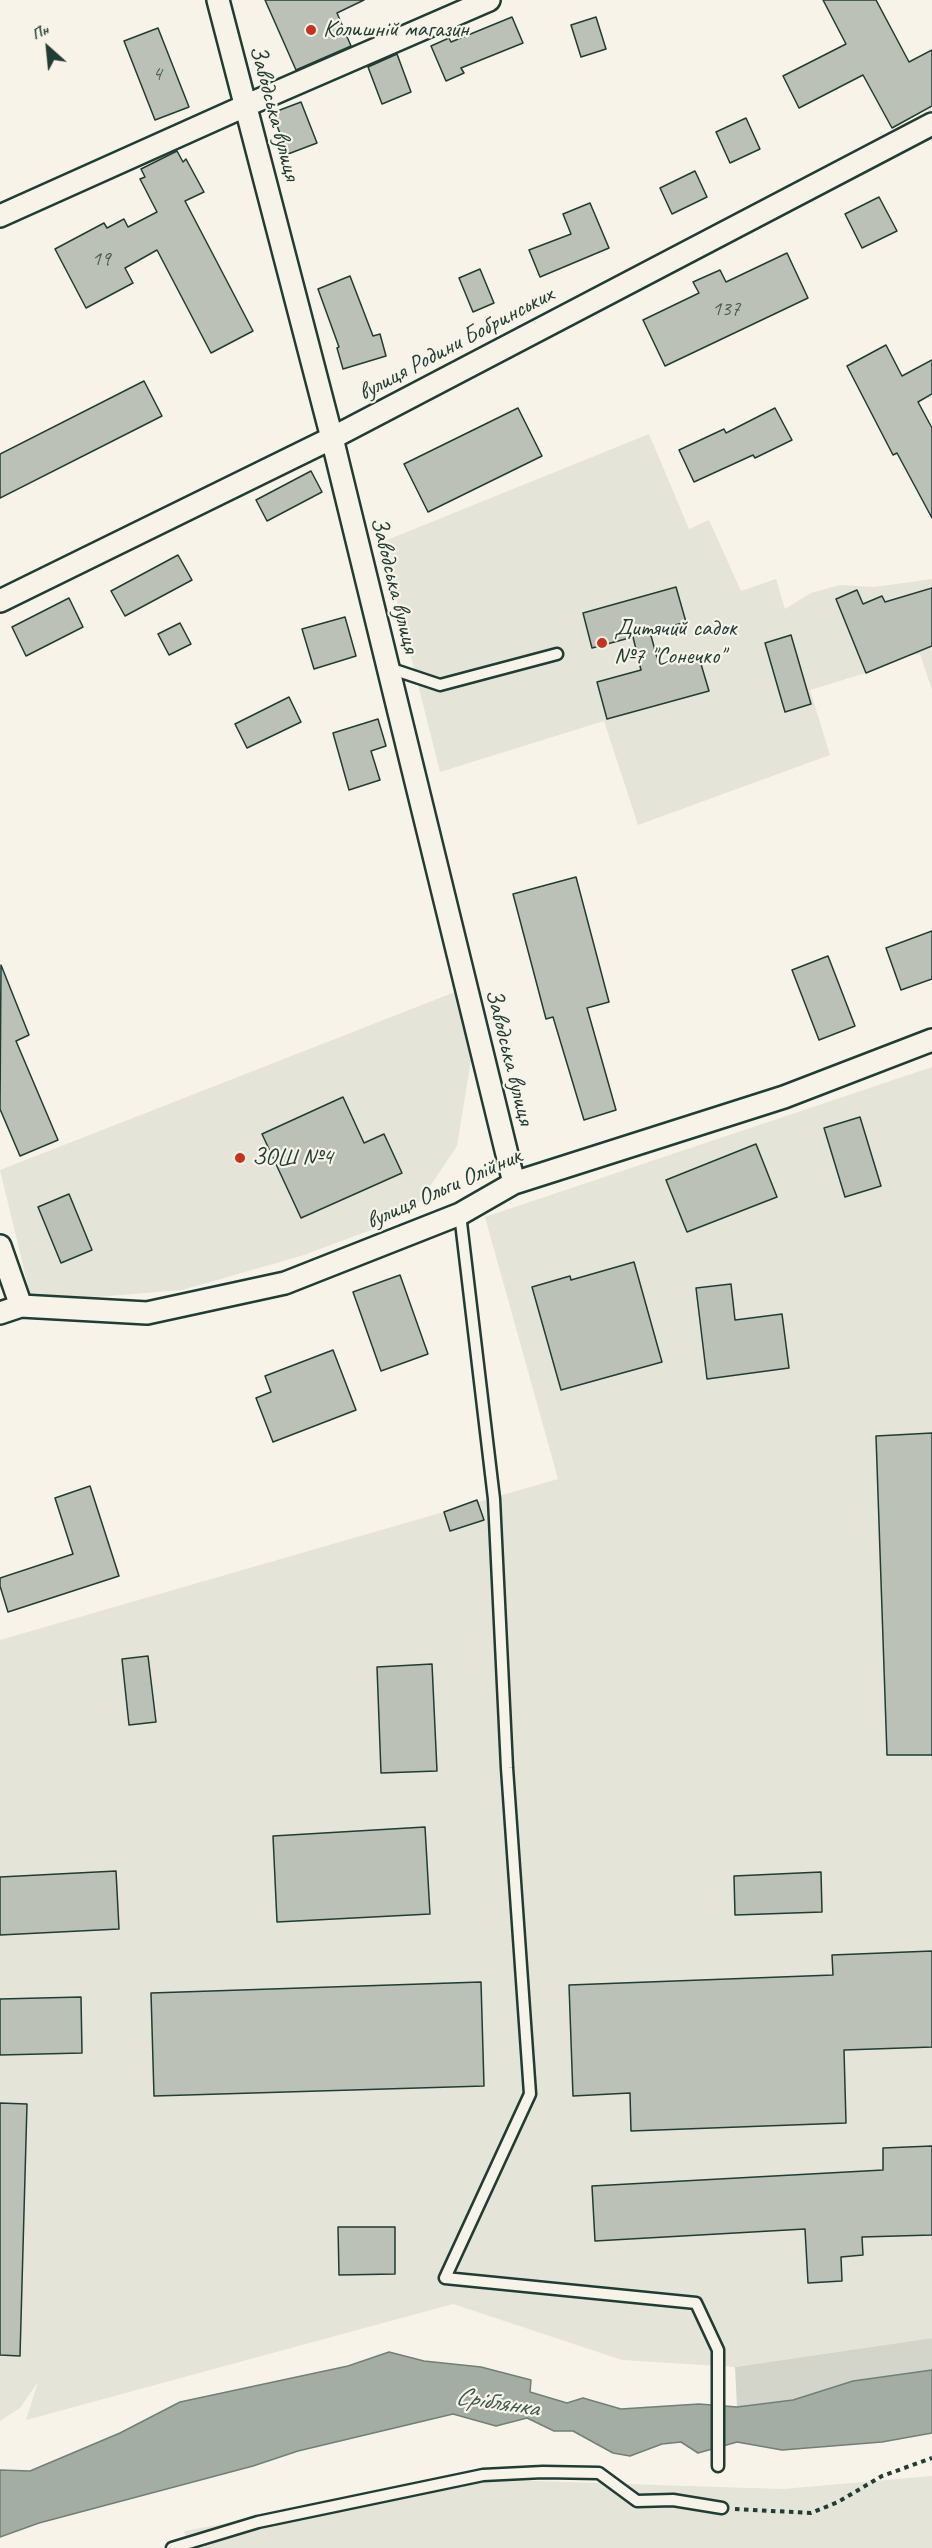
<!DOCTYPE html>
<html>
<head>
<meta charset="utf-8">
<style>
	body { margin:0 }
	#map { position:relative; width:932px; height:2548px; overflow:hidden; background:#f7f3e8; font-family:Caveat,sans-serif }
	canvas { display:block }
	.north { position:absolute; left:18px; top:18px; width:60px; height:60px; -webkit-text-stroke:4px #f7f3e8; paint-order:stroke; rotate:333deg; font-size:16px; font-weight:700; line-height:24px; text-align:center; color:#1f3d34 }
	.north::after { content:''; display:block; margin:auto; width:21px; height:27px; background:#1f3d34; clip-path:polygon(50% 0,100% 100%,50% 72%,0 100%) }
</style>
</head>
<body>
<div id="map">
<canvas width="932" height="2548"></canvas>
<div class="north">Пн</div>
</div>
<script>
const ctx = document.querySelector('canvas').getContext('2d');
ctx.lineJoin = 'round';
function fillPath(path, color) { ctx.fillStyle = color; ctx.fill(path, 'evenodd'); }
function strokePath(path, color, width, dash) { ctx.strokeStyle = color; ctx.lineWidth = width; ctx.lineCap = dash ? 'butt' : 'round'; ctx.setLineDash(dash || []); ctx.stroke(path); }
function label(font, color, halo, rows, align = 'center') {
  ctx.font = font + ' Caveat,sans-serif'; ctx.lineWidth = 4.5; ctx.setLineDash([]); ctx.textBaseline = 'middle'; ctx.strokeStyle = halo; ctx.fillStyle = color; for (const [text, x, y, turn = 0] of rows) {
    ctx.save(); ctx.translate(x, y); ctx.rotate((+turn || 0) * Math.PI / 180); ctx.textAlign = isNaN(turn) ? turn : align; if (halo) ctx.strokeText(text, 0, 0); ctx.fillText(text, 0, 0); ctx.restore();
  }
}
fillPath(new Path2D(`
	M649,434l40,95 20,-9 32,71 35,-12 9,30 26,-16 29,-8 34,2 58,-8v111l-12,-36 -13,2 -41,17 -56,17 20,65 -192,70 -34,-104 -164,51 -58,-230z
	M455,992l16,68 -14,86 -37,55 -41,26 -75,28 -122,35 -122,10 -30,-6 -30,-124z
	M932,1067v1271l-197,29 -113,-7 -169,-56 -427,116 12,-38 -18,26 -20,13v-781l558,-161 -73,-262z
	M932,2476v72h-743l-5,-17 289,-52 310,10z`), '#e5e4d9');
fillPath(new Path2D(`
	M932,2338v32l-79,11 -60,19 -56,7 -2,-40z`), '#d3d5ca');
const water = new Path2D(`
	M389,2352l35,9 57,6 50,13 -1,12 37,11 16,-5 38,11 78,-5 38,3 56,-7 60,-19 79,-11v63l-50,9 -100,8 -45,-8 -39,11 -17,-11 -19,2 -32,12 -17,-3 -40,-22h-19l-27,-13 -31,8 -43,-12 -155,37 -45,15 -214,57 -39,14v-67l30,1 90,-38 60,-31 168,-36z`);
fillPath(water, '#a4ada3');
strokePath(water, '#6f8077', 1.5);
const building = new Path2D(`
	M265,0h99l-27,13 14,33 -55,24z
	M823,0h53l33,62 23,-12v56l-40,22 -29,-53 -64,33 -16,-32 63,-32z
	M512,17l11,26 -62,25 3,5 -18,8 -15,-35 18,-8 2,4z
	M596,17l10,32 -25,8 -10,-32z
	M158,28l31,79 -34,13 -31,-79z
	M397,54l14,38 -29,12 -14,-37z
	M301,102l16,41 -29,11 -16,-41z
	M746,118l14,31 -30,14 -14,-31z
	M177,151l6,11 3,-3 18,33 -19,9 68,130 -42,22 -54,-103 -32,18 8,15 -47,25 -31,-59 49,-26 3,5 17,-9 4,8 29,-15 -17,-33 5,-2 -4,-8z
	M695,171l12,26 -35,17 -12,-26z
	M879,197l18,34 -35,17 -17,-34z
	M590,203l19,45 -69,29 -11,-27 42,-16 -8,-20z
	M787,253l21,45 -143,68 -22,-46 56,-27 -6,-11 27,-12 6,12z
	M480,269l14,34 -21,9 -14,-34z
	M350,276l23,60 7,-2 6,22 -43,13 -6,-21 2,-1 -21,-58z
	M886,345l16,31 30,-16v34l-14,8 14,26v90l-35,-65 -4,2 -46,-89z
	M144,381l18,35 -162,82v-44z
	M518,408l24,48 -114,56 -24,-48z
	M775,408l17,32 -37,18 -2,-3 -59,27 -15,-32 45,-21 2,4z
	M311,471l11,21 -55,29 -11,-21z
	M178,555l14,25 -67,36 -14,-25z
	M676,587l10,35 -36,10 9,33 39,-11 11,37 -102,28 -10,-37 44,-12 -8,-33 -41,11 -9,-35z
	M932,588v58l-66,27 -30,-74 21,-9 6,14 19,-8 3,6z
	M69,598l14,29 -57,29 -14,-29z
	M345,617l11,39 -42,13 -12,-40z
	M180,623l11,21 -22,11 -11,-21z
	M791,635l20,69 -26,8 -20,-69z
	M289,697l12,25 -54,26 -12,-24z
	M378,719l8,27 -15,5 9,29 -31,10 -16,-57z
	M576,877l33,125 -22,6 29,102 -32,10 -31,-103 -7,2 -33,-125z
	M932,931v48l-31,11 -15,-42z
	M828,956l27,70 -36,14 -27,-70z
	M1,965l28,70 -13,6 42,99 -38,16 -20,-47z
	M343,1097l21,46 20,-9 18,39 -101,45 -39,-84z
	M860,1117l21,69 -36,11 -21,-69z
	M756,1144l21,53 -90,35 -21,-52z
	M69,1194l23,56 -31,13 -23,-56z
	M634,1262l28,100 -101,28 -29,-103 38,-11 1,4z
	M400,1275l28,79 -47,17 -28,-79z
	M731,1284l4,36 47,-6 7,54 -82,11 -11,-91z
	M333,1350l23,60 -83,32 -17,-44 15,-6 -6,-16z
	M932,1433v322h-45l-11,-319z
	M90,1486l29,90 -111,36 -8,-26v-8l73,-24 -18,-56z
	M477,1500l7,20 -34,11 -6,-19z
	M148,1656l8,66 -27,3 -7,-66z
	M432,1664l5,107 -56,2 -4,-106z
	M425,1827l5,87 -153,8 -4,-86z
	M116,1871l3,58 -119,6v-58z
	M821,1872l1,40 -87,3 -1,-39z
	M932,1951v96l-88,3 2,73 -215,8 -1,-38 -57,3 -4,-111 264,-10 -1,-20z
	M481,1982l3,104 -330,10 -3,-103z
	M81,1997l1,56 -82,2v-56z
	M0,2103l27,1 -7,252 -20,-1z
	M932,2146v89l-70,2 1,18 -22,2 1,24 -34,2 -3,-54 -210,12 -3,-55 291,-16v-22z
	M338,2227h57v47l-56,1z`);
fillPath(building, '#bbc1b6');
strokePath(building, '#1f3d34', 1.5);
const lane = new Path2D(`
	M389,668l51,17 117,-31
	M460,1214l34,285 13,269 23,326 -85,184 251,25 22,47v116
	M172,2548l86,-26 225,-47 60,-3 56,1 38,28 36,-1 49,8`);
const street = new Path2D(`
	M218,0l114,438 182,745
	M0,216l245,-110 244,-106
	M0,601l332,-163 600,-314
	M0,1246l21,60
	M0,1313l21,-7 126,7 138,-30 175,-69 54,-31 270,-86 148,-57`);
strokePath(lane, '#1f3d34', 15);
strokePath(street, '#1f3d34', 26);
strokePath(new Path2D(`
	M735,2509l76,4 27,-11 44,-26 50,-18`), '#1f3d34', 4, [4.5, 4.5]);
strokePath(lane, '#f7f3e8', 10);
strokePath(street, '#f7f3e8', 21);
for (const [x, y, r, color] of [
	[311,30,6,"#c8321e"],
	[602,643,6,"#c8321e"],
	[240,1158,6,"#c8321e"]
]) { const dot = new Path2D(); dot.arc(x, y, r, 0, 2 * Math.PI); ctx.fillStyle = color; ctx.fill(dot); strokePath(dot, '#f7f3e8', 2); }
label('21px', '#465e54', null, [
	["4",157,74],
	["19",101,259],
	["137",726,309]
]);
label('24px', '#1f3d34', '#f7f3e8', [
	["Колишній магазин",323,30],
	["Дитячий садок",614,629],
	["№7 \"Сонечко\"",614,657],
	["ЗОШ №4",252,1158]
], 'left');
label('24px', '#1f3d34', '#f7f3e8', [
	["Заводська вулиця",274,113,75],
	["вулиця Родини Бобринських",456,344,-28],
	["Заводська вулиця",394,585,76],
	["Заводська вулиця",509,1057,76],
	["вулиця Ольги Олійник",444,1189,-24]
]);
label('italic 26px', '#405950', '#f7f3e8', [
	["Сріблянка",497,2403,9]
]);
</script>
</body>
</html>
